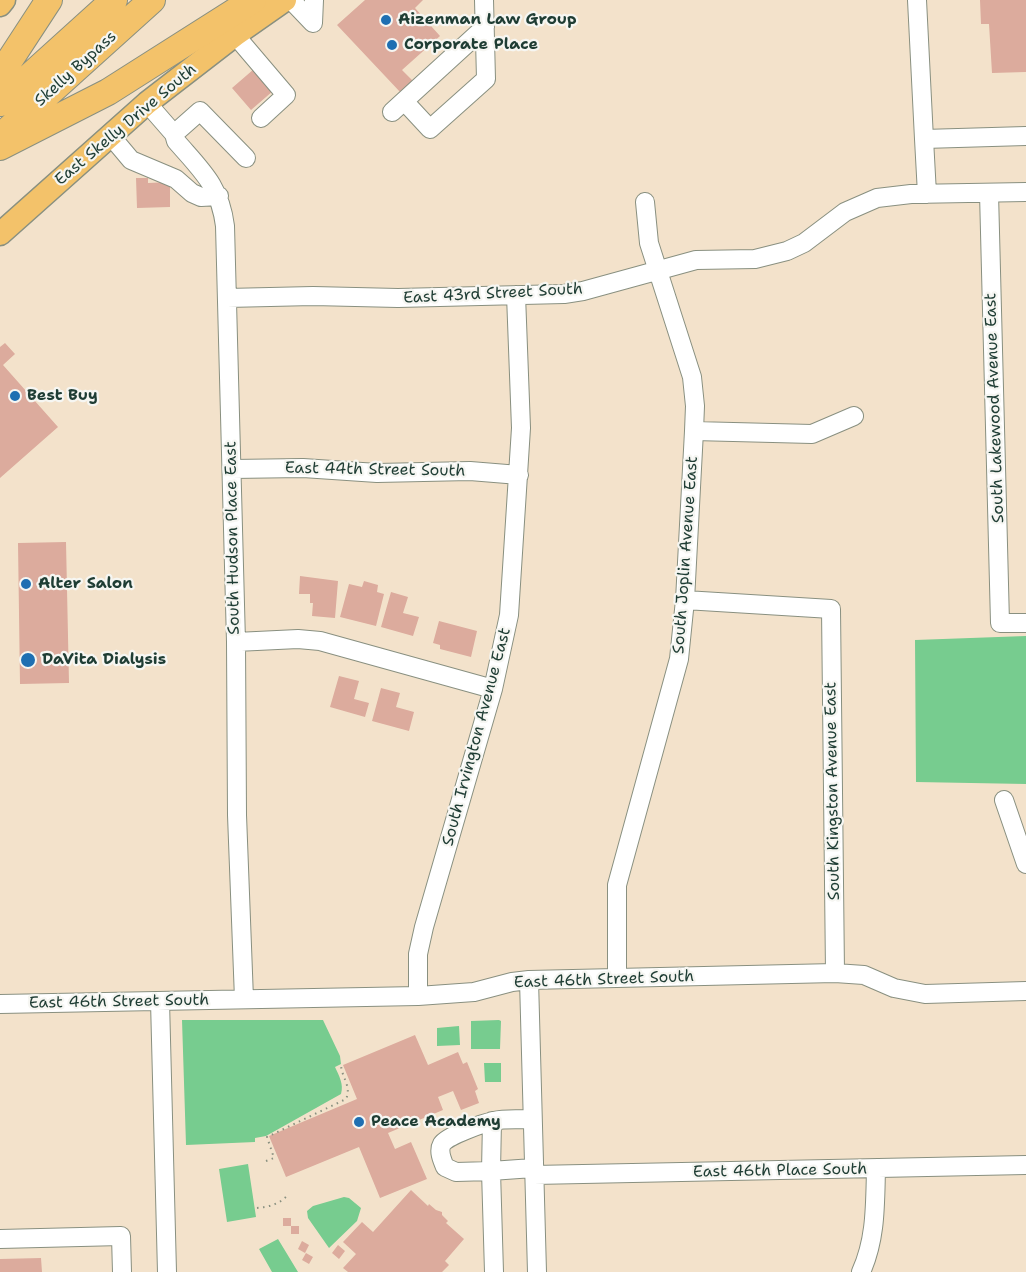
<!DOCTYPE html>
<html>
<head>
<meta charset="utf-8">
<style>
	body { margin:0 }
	canvas { display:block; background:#f3e2cb }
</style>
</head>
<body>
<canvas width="1026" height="1272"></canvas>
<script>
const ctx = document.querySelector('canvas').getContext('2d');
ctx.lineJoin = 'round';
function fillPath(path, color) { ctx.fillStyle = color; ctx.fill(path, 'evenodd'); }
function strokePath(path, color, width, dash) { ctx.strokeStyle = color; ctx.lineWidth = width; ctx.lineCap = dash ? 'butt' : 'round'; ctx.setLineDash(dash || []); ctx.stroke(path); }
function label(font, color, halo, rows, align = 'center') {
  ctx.font = font + ' "Shantell Sans",sans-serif'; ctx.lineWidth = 4.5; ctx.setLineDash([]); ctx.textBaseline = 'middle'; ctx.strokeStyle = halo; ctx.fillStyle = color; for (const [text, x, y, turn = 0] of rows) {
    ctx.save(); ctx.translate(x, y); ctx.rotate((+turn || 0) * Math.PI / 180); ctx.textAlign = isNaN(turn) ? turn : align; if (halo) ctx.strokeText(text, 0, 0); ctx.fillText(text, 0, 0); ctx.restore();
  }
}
fillPath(new Path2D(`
	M1026,636v148l-110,-2 -1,-142z
	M182,1020h141l17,36 1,8 -6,3c4,9 9,17 6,27l-75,42 -11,2v4l-69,3z
	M499,1020l2,1 -1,28h-29v-28z
	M459,1026l1,19 -23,1v-18z
	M484,1063h17v19h-16z
	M248,1164l8,53 -29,5 -8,-53z
	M344,1197l5,1 12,10 -4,13 -28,27 -21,-30 -1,-7 6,-5z
	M278,1239l20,33h-26l-13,-23z`), '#77cc8f');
fillPath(new Path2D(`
	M365,0h58l-8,8 25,28 -38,34 12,12 -13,11 -64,-68z
	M980,0h46v72l-34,1 -3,-49h-8z
	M254,69l19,22 -22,19 -19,-22z
	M136,178h12v5l22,-1v25l-33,1z
	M5,343l10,11 -12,11 55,62 -58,51v-131z
	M66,542l3,141 -49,1 -2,-141z
	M300,576l38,5 -3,37 -23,-2 1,-13h-3v-9h-11z
	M364,581l14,4 -1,7 7,2 -8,32 -36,-9 9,-33 13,3z
	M391,592l17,5 -5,16 16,4 -6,19 -32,-9z
	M439,621l38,10 -6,26 -31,-8v-4l-7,-2z
	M339,676l20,5 -5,18 15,4 -4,14 -35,-10z
	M381,688l19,5 -4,14 18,5 -5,19 -37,-10z
	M415,1035l13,30 30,-13 5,12 4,-2 11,27 -3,2 4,12 -18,7 -8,-19 -15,6 5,13 -55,23 7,16 16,-7 16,37 -47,19 -21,-51 -73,30 -17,-41 88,-37 -14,-34z
	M411,1190l17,16 1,-2 7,6 6,2v3l6,6 -2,2 18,16 -19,22 4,4 -7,7h-94l-5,-4 13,-14 -13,-12 19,-20 11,10z
	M283,1218h8v8h-8z
	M291,1226h8v8h-8z
	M302,1241l7,4 -4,8 -7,-4z
	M338,1245l7,6 -6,8 -7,-6z
	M306,1253l7,4 -4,7 -7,-4z
	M41,1258l1,14h-42v-13z`), '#dcab9d');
const minor = new Path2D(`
	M291,0l22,23
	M917,0l7,139
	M313,23l1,-23
	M235,35l51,60 -25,23
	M404,101l26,28 56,-50 -2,-79
	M147,103l27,31 2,7c26,30 44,45 49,85l11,416 1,173 7,184
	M392,112l93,-85
	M174,134l26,-23 46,47
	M110,135l21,25 45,19 16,14 9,4 18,-1
	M989,193l11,430h26
	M927,194l-3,-55 102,-3
	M227,298l86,-2 85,2 166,-4 19,-3 113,-31 59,-1 32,-8 17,-8 41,-31 32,-14 34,-4 115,-2
	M694,431l118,3 42,-18
	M232,469l71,-1 74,5 93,-2 49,4
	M685,600l146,9 4,364
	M236,642l62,-3 22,2 173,48
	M1004,800l22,64
	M617,978v-93l62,-226 6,-59 9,-169 1,-25 -3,-29 -43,-134 -4,-41
	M529,980l8,292
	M418,996v-42l6,-27 69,-238 16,-74 12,-187 -5,-133
	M160,1001l7,271
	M0,1004l418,-8 56,-4 38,-10 17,-2 306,-7 29,2 30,13 31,6 101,-3
	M492,1121l-1,50 42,-3
	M534,1175l492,-10
	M0,1239l121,-3 1,36
	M494,1272l-3,-101 -35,1 -11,-5c-3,-7 -7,-16 -3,-23 5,-8 41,-21 52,-23 12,-3 26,-1 38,-2
	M861,1272c15,-33 14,-67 15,-103`);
const major = new Path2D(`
	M0,5l4,-5
	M0,234l147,-131 88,-68 50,-35`);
const highway = new Path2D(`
	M0,75l49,-75
	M0,103l114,-103
	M0,137l152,-137
	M0,147l108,-55 145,-92`);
strokePath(minor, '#899080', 20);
strokePath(major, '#899080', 25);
strokePath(highway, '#899080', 28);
strokePath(new Path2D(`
	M266,1161l8,-3 -7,-21 79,-38c6,-13 -5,-22 -5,-35
	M257,1208c12,-1 22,-4 30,-12`), '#899080', 2, [1.5, 4.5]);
strokePath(minor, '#fff', 18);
strokePath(major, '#f3c26a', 22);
strokePath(highway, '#f3c26a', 26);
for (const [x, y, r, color] of [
	[386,20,6,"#1f6fb2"],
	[392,45,6,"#1f6fb2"],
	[15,396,6,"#1f6fb2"],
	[26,584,6,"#1f6fb2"],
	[28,660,8,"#1f6fb2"],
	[359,1122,6,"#1f6fb2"]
]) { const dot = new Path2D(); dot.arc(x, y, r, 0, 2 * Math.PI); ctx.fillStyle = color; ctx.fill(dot); strokePath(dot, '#f6f6f2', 2); }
label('bold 16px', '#1f3d34', '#f6f6f2', [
	["Aizenman Law Group",398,20],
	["Corporate Place",404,45],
	["Best Buy",27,396],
	["Alter Salon",38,584],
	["DaVita Dialysis",42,660],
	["Peace Academy",371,1122]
], 'left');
label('16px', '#1f3d34', '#f6f6f2', [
	["Skelly Bypass",76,69,-42],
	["East Skelly Drive South",126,125,-40],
	["East 43rd Street South",493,294,-3],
	["South Lakewood Avenue East",995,408,-92],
	["East 44th Street South",375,470,1],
	["South Hudson Place East",233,538,-91],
	["South Joplin Avenue East",686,555,-86],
	["South Irvington Avenue East",477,737,-75],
	["South Kingston Avenue East",833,791,-91],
	["East 46th Street South",604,980,-2],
	["East 46th Street South",119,1002,-1],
	["East 46th Place South",780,1171,-1]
]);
</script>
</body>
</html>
